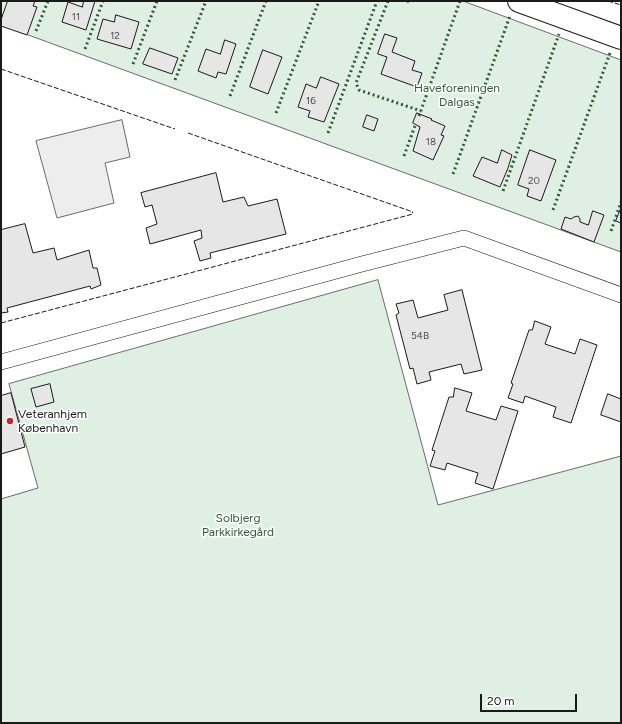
<!DOCTYPE html>
<html>
<head>
<meta charset="utf-8">
<style>
	body { margin:0 }
	#map { position:relative; width:622px; height:724px; overflow:hidden; background:#fff; font-family:Figtree,sans-serif }
	canvas { display:block }
	.frame { position:absolute; inset:0; border:2px solid #1a1a1a; pointer-events:none }
	.scale { position:absolute; left:480px; top:694px; width:97px; height:18px; box-sizing:border-box; border:2px solid #1a1a1a; border-top:0; padding-left:5px; font-size:12px; line-height:14px; white-space:nowrap; color:#1a1a1a; -webkit-text-stroke:3px #fff; paint-order:stroke }
</style>
</head>
<body>
<div id="map">
<canvas width="622" height="724"></canvas>
<div class="frame"></div>
<div class="scale">20 m</div>
</div>
<script>
const ctx = document.querySelector('canvas').getContext('2d');
ctx.lineJoin = 'round';
function fillPath(path, color) { ctx.fillStyle = color; ctx.fill(path, 'evenodd'); }
function strokePath(path, color, width, dash) { ctx.strokeStyle = color; ctx.lineWidth = width; ctx.lineCap = dash ? 'butt' : 'round'; ctx.setLineDash(dash || []); ctx.stroke(path); }
function label(font, color, halo, rows, align = 'center') {
  ctx.font = font + ' Figtree,sans-serif'; ctx.lineWidth = 3; ctx.setLineDash([]); ctx.textBaseline = 'middle'; ctx.strokeStyle = halo; ctx.fillStyle = color; for (const [text, x, y, turn = 0] of rows) {
    ctx.save(); ctx.translate(x, y); ctx.rotate((+turn || 0) * Math.PI / 180); ctx.textAlign = isNaN(turn) ? turn : align; if (halo) ctx.strokeText(text, 0, 0); ctx.fillText(text, 0, 0); ctx.restore();
  }
}
const green = new Path2D(`
	M1,1h462l158,59v192l-620,-227z
	M378,280l60,225 183,-49v267h-620v-224l37,-11 -29,-104z`);
fillPath(green, '#e0efe3');
strokePath(green, '#6a6a6a', 1);
const parking = new Path2D(`
	M122,120l8,37 -25,6 9,40 -57,15 -21,-77z`);
fillPath(parking, '#ededed');
strokePath(parking, '#6a6a6a', 1);
const building = new Path2D(`
	M8,1h27l-2,5 4,1 -10,28 -26,-9v-6z
	M84,1h11l-9,29 -24,-8 6,-20 14,5z
	M116,15l23,7 -8,27 -34,-10 6,-20 11,3z
	M385,34l12,4 -5,14 23,9 -3,9 10,3 -5,14 -36,-13 6,-17 -9,-3z
	M225,40l11,4 -10,30 -8,-2 -2,6 -18,-7 8,-22 14,5z
	M150,48l28,10 -6,16 -29,-10z
	M263,50l19,7 -14,37 -18,-7z
	M321,77l18,7 -15,38 -16,-5 2,-6 -12,-4 8,-23 10,4z
	M417,113l15,6 -1,1 14,6 -4,9 3,1 -11,24 -20,-9 7,-24 -7,-4z
	M367,115l11,4 -4,12 -11,-4z
	M502,150l10,5 -4,13 -8,19 -27,-11 9,-19 15,6z
	M530,150l26,10 -15,41 -14,-5 2,-7 -11,-4z
	M216,173l7,29 21,-5 4,9 29,-7 9,35 -76,19 1,5 -11,3 -6,-20 8,-3 -1,-8 -51,14 -4,-16 11,-4 -5,-19 -7,2 -4,-14z
	M621,208v15l-5,-2z
	M593,211l11,4 -10,27 -33,-13 4,-12 6,2 3,-2 4,-1 2,3v3l8,3z
	M25,224l8,29 21,-5 3,12 32,-10 4,18h4l4,17 -10,4 -1,-3 -83,22 1,4 -7,1v-83z
	M462,290l20,80 -18,4 -3,-10 -32,8 2,8 -14,4 -4,-16 -3,1 -14,-54 3,-2 -3,-9 17,-4 5,18 30,-8 -4,-15z
	M535,321l16,6 -6,17 30,10 5,-15 17,6 -26,78 -18,-6 3,-10 -31,-11 -2,7 -15,-5 5,-14 -2,-1 18,-53h3z
	M50,384l4,18 -18,5 -5,-18z
	M455,388l17,5 -6,18 30,9 5,-14 17,5 -25,78 -18,-6 3,-10 -31,-10 -2,7 -15,-4 5,-15 -3,-1 17,-53h4z
	M11,393l14,54 -24,7v-58z
	M608,394l13,5v23l-20,-7z`);
fillPath(building, '#e6e6e6');
strokePath(building, '#1a1a1a', 1);
const lane = new Path2D(`
	M1,362l361,-98 102,-26 157,57`);
const street = new Path2D(`
	M519,1l102,37`);
strokePath(lane, '#1a1a1a', 16);
strokePath(street, '#1a1a1a', 24);
strokePath(lane, '#fff', 15);
strokePath(street, '#fff', 22);
strokePath(new Path2D(`
	M388,1l-32,82 3,7 62,21
	M407,1l4,1v-1
	M36,31l12,-30
	M85,49l18,-48
	M133,64l24,-63
	M175,80l31,-79
	M230,96l36,-95
	M276,113l43,-112
	M419,116l41,-115
	M328,133l49,-132
	M404,156l12,-33
	M453,174l57,-158
	M503,191l56,-157
	M553,210l57,-157
	M611,231l10,-29`), '#2b5a34', 3, [2, 3]);
strokePath(new Path2D(`
	M608,1l13,4
	M1,69l174,60
	M188,133l225,79 -1,1
	M1,323l412,-109`), '#1a1a1a', 1, [5, 2]);
for (const [x, y, r, color] of [
	[10,421,4,"#c62828"]
]) { const dot = new Path2D(); dot.arc(x, y, r, 0, 2 * Math.PI); ctx.fillStyle = color; ctx.fill(dot); strokePath(dot, '#fff', 1.5); }
label('10px', '#4d4d4d', null, [
	["11",76,17],
	["12",115,36],
	["16",311,101],
	["18",431,142],
	["20",534,181],
	["54B",420,336]
]);
label('12px', '#2b5a34', '#fff', [
	["Haveforeningen",457,88],
	["Dalgas",457,102],
	["Solbjerg",238,518],
	["Parkkirkegård",238,532]
]);
label('12px', '#1a1a1a', '#fff', [
	["Veteranhjem",18,414],
	["København",18,428]
], 'left');
</script>
</body>
</html>
